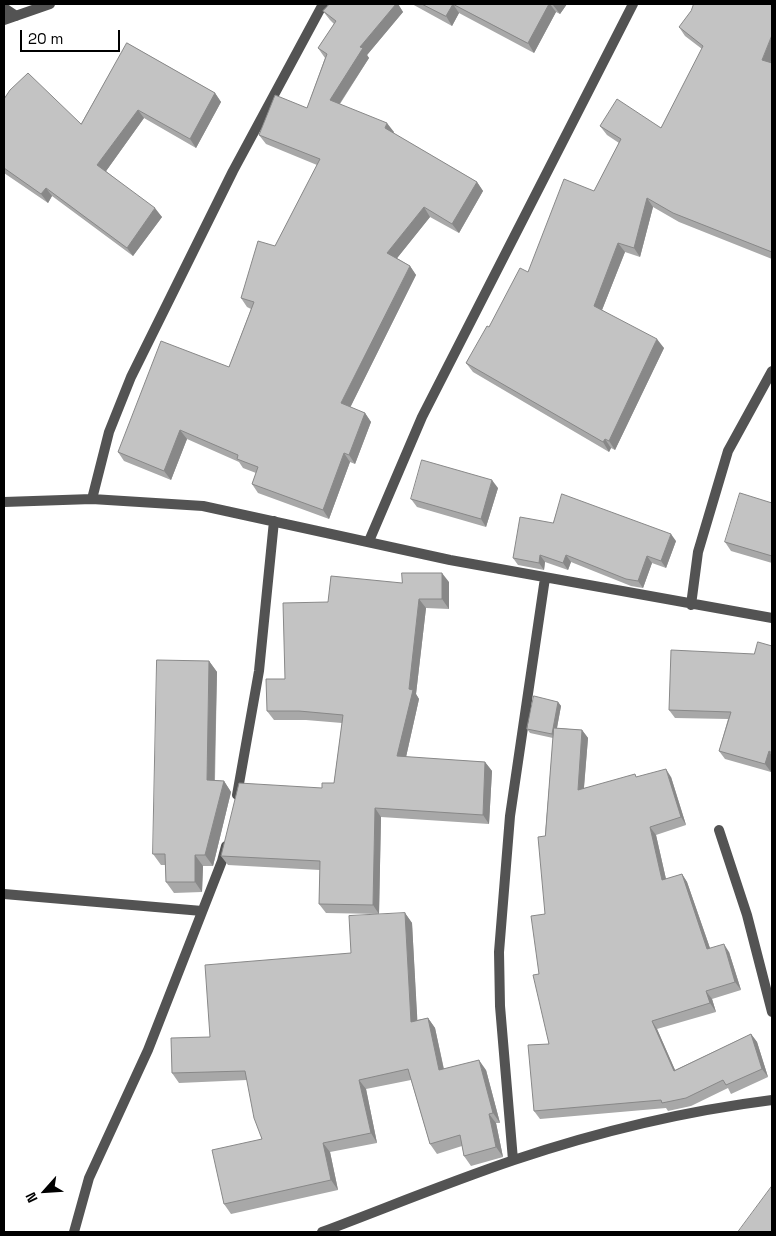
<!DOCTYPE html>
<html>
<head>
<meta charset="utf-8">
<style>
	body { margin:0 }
	#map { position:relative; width:776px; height:1236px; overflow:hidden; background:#fff; font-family:"Space Grotesk",sans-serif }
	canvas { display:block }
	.frame { position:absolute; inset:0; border:5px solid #000; pointer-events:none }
	.north { position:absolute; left:20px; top:1166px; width:50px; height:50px; -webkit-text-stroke:4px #fff; paint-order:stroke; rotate:244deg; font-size:14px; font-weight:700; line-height:20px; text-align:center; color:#000 }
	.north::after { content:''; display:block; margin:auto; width:18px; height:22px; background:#000; clip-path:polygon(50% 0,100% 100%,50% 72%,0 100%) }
	.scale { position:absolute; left:20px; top:30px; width:100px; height:22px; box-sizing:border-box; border:2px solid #000; border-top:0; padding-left:6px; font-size:15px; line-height:18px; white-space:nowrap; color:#000; -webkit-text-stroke:4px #fff; paint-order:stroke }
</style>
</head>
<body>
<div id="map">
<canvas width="776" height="1236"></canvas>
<div class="frame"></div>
<div class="north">N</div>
<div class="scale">20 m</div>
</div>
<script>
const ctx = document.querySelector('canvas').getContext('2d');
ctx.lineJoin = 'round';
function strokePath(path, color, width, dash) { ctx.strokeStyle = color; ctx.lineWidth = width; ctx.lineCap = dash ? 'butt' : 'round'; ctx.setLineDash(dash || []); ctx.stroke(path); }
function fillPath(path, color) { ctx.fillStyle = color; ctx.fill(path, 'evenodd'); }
strokePath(new Path2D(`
	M4,8l12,8
	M4,20l46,-16
	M92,499l17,-67 22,-55 102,-206 90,-167
	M4,502l88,-3 111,7 247,54 322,58
	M369,541l53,-124 211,-413
	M691,605l7,-53 30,-101 44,-80
	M237,795l22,-124 15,-150
	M719,830l28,85 25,97
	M4,894l198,17
	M513,1160l-13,-154 -1,-54 11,-136 35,-238
	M74,1232l15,-54 59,-128 74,-189 4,-15
	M322,1232c64,-24 127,-50 192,-72 83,-28 171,-49 258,-60`), '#535353', 10);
fillPath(new Path2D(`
	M330,4h68l5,8 -36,43 2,3 -29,46 54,28 -1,1 84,49 6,9 -24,42 -29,-16 -33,41 13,8 6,9 -66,132 15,6 6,9 -16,42 -5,-2 -21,57 -71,-26 -6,-9 4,-11 -13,-5 -4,-6 -52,-23 -16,41 -47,-19 -6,-9 111,-85 22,-58 -4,-2 -6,-9 34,-52 42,-81 -51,-21 -7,-9 48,-27 18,-50 -7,-10 16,-24 -4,-4 -7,-9z
	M412,4h155l-7,10 -4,-2 -22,41 -75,-40 -7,13z
	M679,27l93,36v196l-93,-37 -26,-15 -13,50 -15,-5 -23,58 62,38 -49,102 -4,-2 -2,4 -136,-80 -7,-9 23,-36 39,-55 66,-81 25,-48 -12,-8 -7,-9 61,2 41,-79 -17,-13z
	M127,43l88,50 6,9 -25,46 -52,-30 -38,53 56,46 -29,39 -81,-60 -4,7 -44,-30v-74l77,25z
	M498,488l-12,39 -69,-20 -6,-8z
	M772,503v60l-41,-12 -6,-9z
	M553,523l123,18 -10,27 -14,-5 -9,25 -12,-2 -60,-24 -3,8 -23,-8 -1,8 -26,-5 -5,-7z
	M449,582v27l-23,-1 -10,86 3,5 -13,58 79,5 7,9 -3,53 -108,-7 -2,97 -53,-1 -7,-9 1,-34 -92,-5 -7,-9 101,-68 12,-5 8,-60 -36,-3h-32l-7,-9 61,-109 74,-19z
	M772,646v121l-1,5 -46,-13 -6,-8 9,-32 -53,-1 -6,-8z
	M209,661l8,11 -2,108 9,1 7,11 -18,74h-10l-1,26 -28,1 -8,-11 -1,-17h-4l-8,-11z
	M558,702l3,4 -4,22 25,2 6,8 -4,50 53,-11h34l15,48 -30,10 10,44 16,-5 5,8 23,66 19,4 12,38 -29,9 4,13 -59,17 18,41 76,-36 6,8 11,35 -37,17 -3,-6 -37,18 -23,5 -2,-3 -126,11 -6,-8 15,-67 -10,-70 6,-60v-78l8,-98 -23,-5 -3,-4z
	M405,913l7,10 5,97 11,-2 7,10 9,41 42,1 14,53h-4l7,34 -32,9 -7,-10 -2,-10 -25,8 -7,-10 -19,-64 -45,9 11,54 -47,9 8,38 -107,24 -7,-10 38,-65 -15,-59 -68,3 -7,-10 38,-36 141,-84z`), '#a8a8a8');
fillPath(new Path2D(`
	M396,4h2l5,8 -36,43 2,3 -33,51 -6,-9 30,-53z
	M453,4l6,9 -7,13 -6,-10z
	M549,4h1l6,8 -22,41 -6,-10z
	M554,4h13l-7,10 -7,-9z
	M772,35v24l-4,10 -6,-9z
	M215,93l6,9 -25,46 -6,-9z
	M138,110l6,8 -40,56 -7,-9z
	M387,123l7,9 -2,6 -7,-10z
	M477,182l6,9 -24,42 -7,-9z
	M46,188l6,8 -4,7 -7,-9z
	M647,198l6,9 -13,50 -6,-9z
	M424,207l6,10 -36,45 -7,-9z
	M155,208l7,9 -29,39 -6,-8z
	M618,243l7,9 -25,63 -6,-9z
	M410,266l6,9 -68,137 -7,-9z
	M657,339l7,9 -49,102 -6,-9z
	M365,413l6,9 -16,42 -6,-9z
	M180,430l7,9 -16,41 -7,-9z
	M605,439l6,9 -2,4 -6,-10z
	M344,453l6,9 -21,57 -6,-9z
	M492,480l6,8 -12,39 -5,-8z
	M671,534l5,7 -10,27 -5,-7z
	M540,555l5,7 -1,8 -5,-7z
	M566,555l5,7 -3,8 -5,-7z
	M647,556l5,7 -9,25 -5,-7z
	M442,573l7,9v27l-7,-10z
	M419,599l7,9 -10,86 3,5 -15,67 -7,-10 12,-67z
	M209,661l8,11 -3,119 -7,-11z
	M558,702l3,4 -6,32 -3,-4z
	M582,730l6,8 -5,60 -5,-8z
	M769,751l3,5v11l-1,5 -6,-8z
	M485,762l7,9 -3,53 -6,-9z
	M666,769l5,8 15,48 -5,-8z
	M224,781l7,11 -18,74 -8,-11z
	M375,808l6,9 -2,97 -6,-9z
	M650,827l6,8 12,53 -6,-8z
	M195,855l8,11 -1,26 -7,-10z
	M682,874l5,8 26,75 -6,-8z
	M405,913l7,10 6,108 -7,-9z
	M724,944l5,8 12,38 -6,-8z
	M706,991l6,8 4,13 -6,-9z
	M428,1018l7,10 11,52 -7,-10z
	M652,1021l5,8 22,50 -5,-8z
	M751,1034l6,8 11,35 -6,-8z
	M479,1060l7,10 14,53 -7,-10z
	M359,1080l7,9 11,54 -6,-10z
	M489,1114l7,9 7,34 -7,-10z
	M323,1143l7,9 8,38 -7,-10z`), '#888');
const building = new Path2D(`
	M330,4h66l-36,43 3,1 -33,52 57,23 -2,5 92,54 -25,42 -28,-17 -37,46 23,13 -69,137 24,10 -16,42 -5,-2 -21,57 -71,-26 6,-17 -21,-8 1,-4 -58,-25 -16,41 -46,-19 43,-111 68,26 25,-65 -13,-4 17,-57 17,5 45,-87 -61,-24 16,-40 32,13 20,-54 -9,-6 18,-27 -13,-10z
	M422,4h31l-7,12z
	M453,4h96l-21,39z
	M694,4h78v31l-10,25 10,3v189l-99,-39 -26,-15 -13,50 -16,-5 -24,63 63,33 -48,102 -4,-2 -2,3 -137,-79 21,-37 2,1 31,-59 8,4 36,-93 30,12 27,-52 -21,-13 17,-27 44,29 42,-82 -24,-19 12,-16z
	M127,43l88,50 -25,46 -52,-29 -41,55 58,43 -28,40 -81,-60 -5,6 -37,-26v-69l6,-9 18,-17 53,51z
	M422,460l70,20 -11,39 -70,-20z
	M740,493l32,10v53l-47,-14z
	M562,494l109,40 -10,27 -14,-5 -9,25 -12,-2 -60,-24 -3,8 -23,-8 -1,8 -26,-5 7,-41 33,6z
	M402,573h40v26h-23l-10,90 4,1 -16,66 88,6 -2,53 -108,-7 -2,97 -54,-1 1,-43 -99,-5 18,-73 83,5v-5h12l9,-68 -44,-4h-32l-1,-32h19l-2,-76 45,-1 3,-26 71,7z
	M758,642l14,4v107l-3,-2 -4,13 -46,-13 12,-39 -62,-2 2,-60 83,4z
	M157,660l52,1 -2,119 17,1 -19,74h-10v27h-29l-1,-28h-12z
	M534,696l24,6 -6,32 -25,-5z
	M554,728l28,2 -4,60 57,-16 1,3 30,-8 15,48 -31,10 12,53 20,-6 25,75 17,-5 11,38 -29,9 4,12 -58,18 22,50 77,-37 11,35 -36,16 -3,-5 -37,18 -24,5 -1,-3 -127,11 -6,-66 21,-1 -16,-69 6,-1 -8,-58 14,-2 -7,-77 7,-1z
	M405,913l6,109 17,-4 11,52 40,-10 14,53 -4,1 7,33 -32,9 -4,-21 -30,9 -22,-75 -49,11 12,53 -48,10 8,37 -107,24 -12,-54 50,-11 -8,-21 -9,-47 -73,2 -1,-35 39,-1 -5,-72 146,-12 -2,-37z
	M772,1186v46h-34z`);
fillPath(building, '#c3c3c3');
strokePath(building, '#888', 1);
</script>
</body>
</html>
